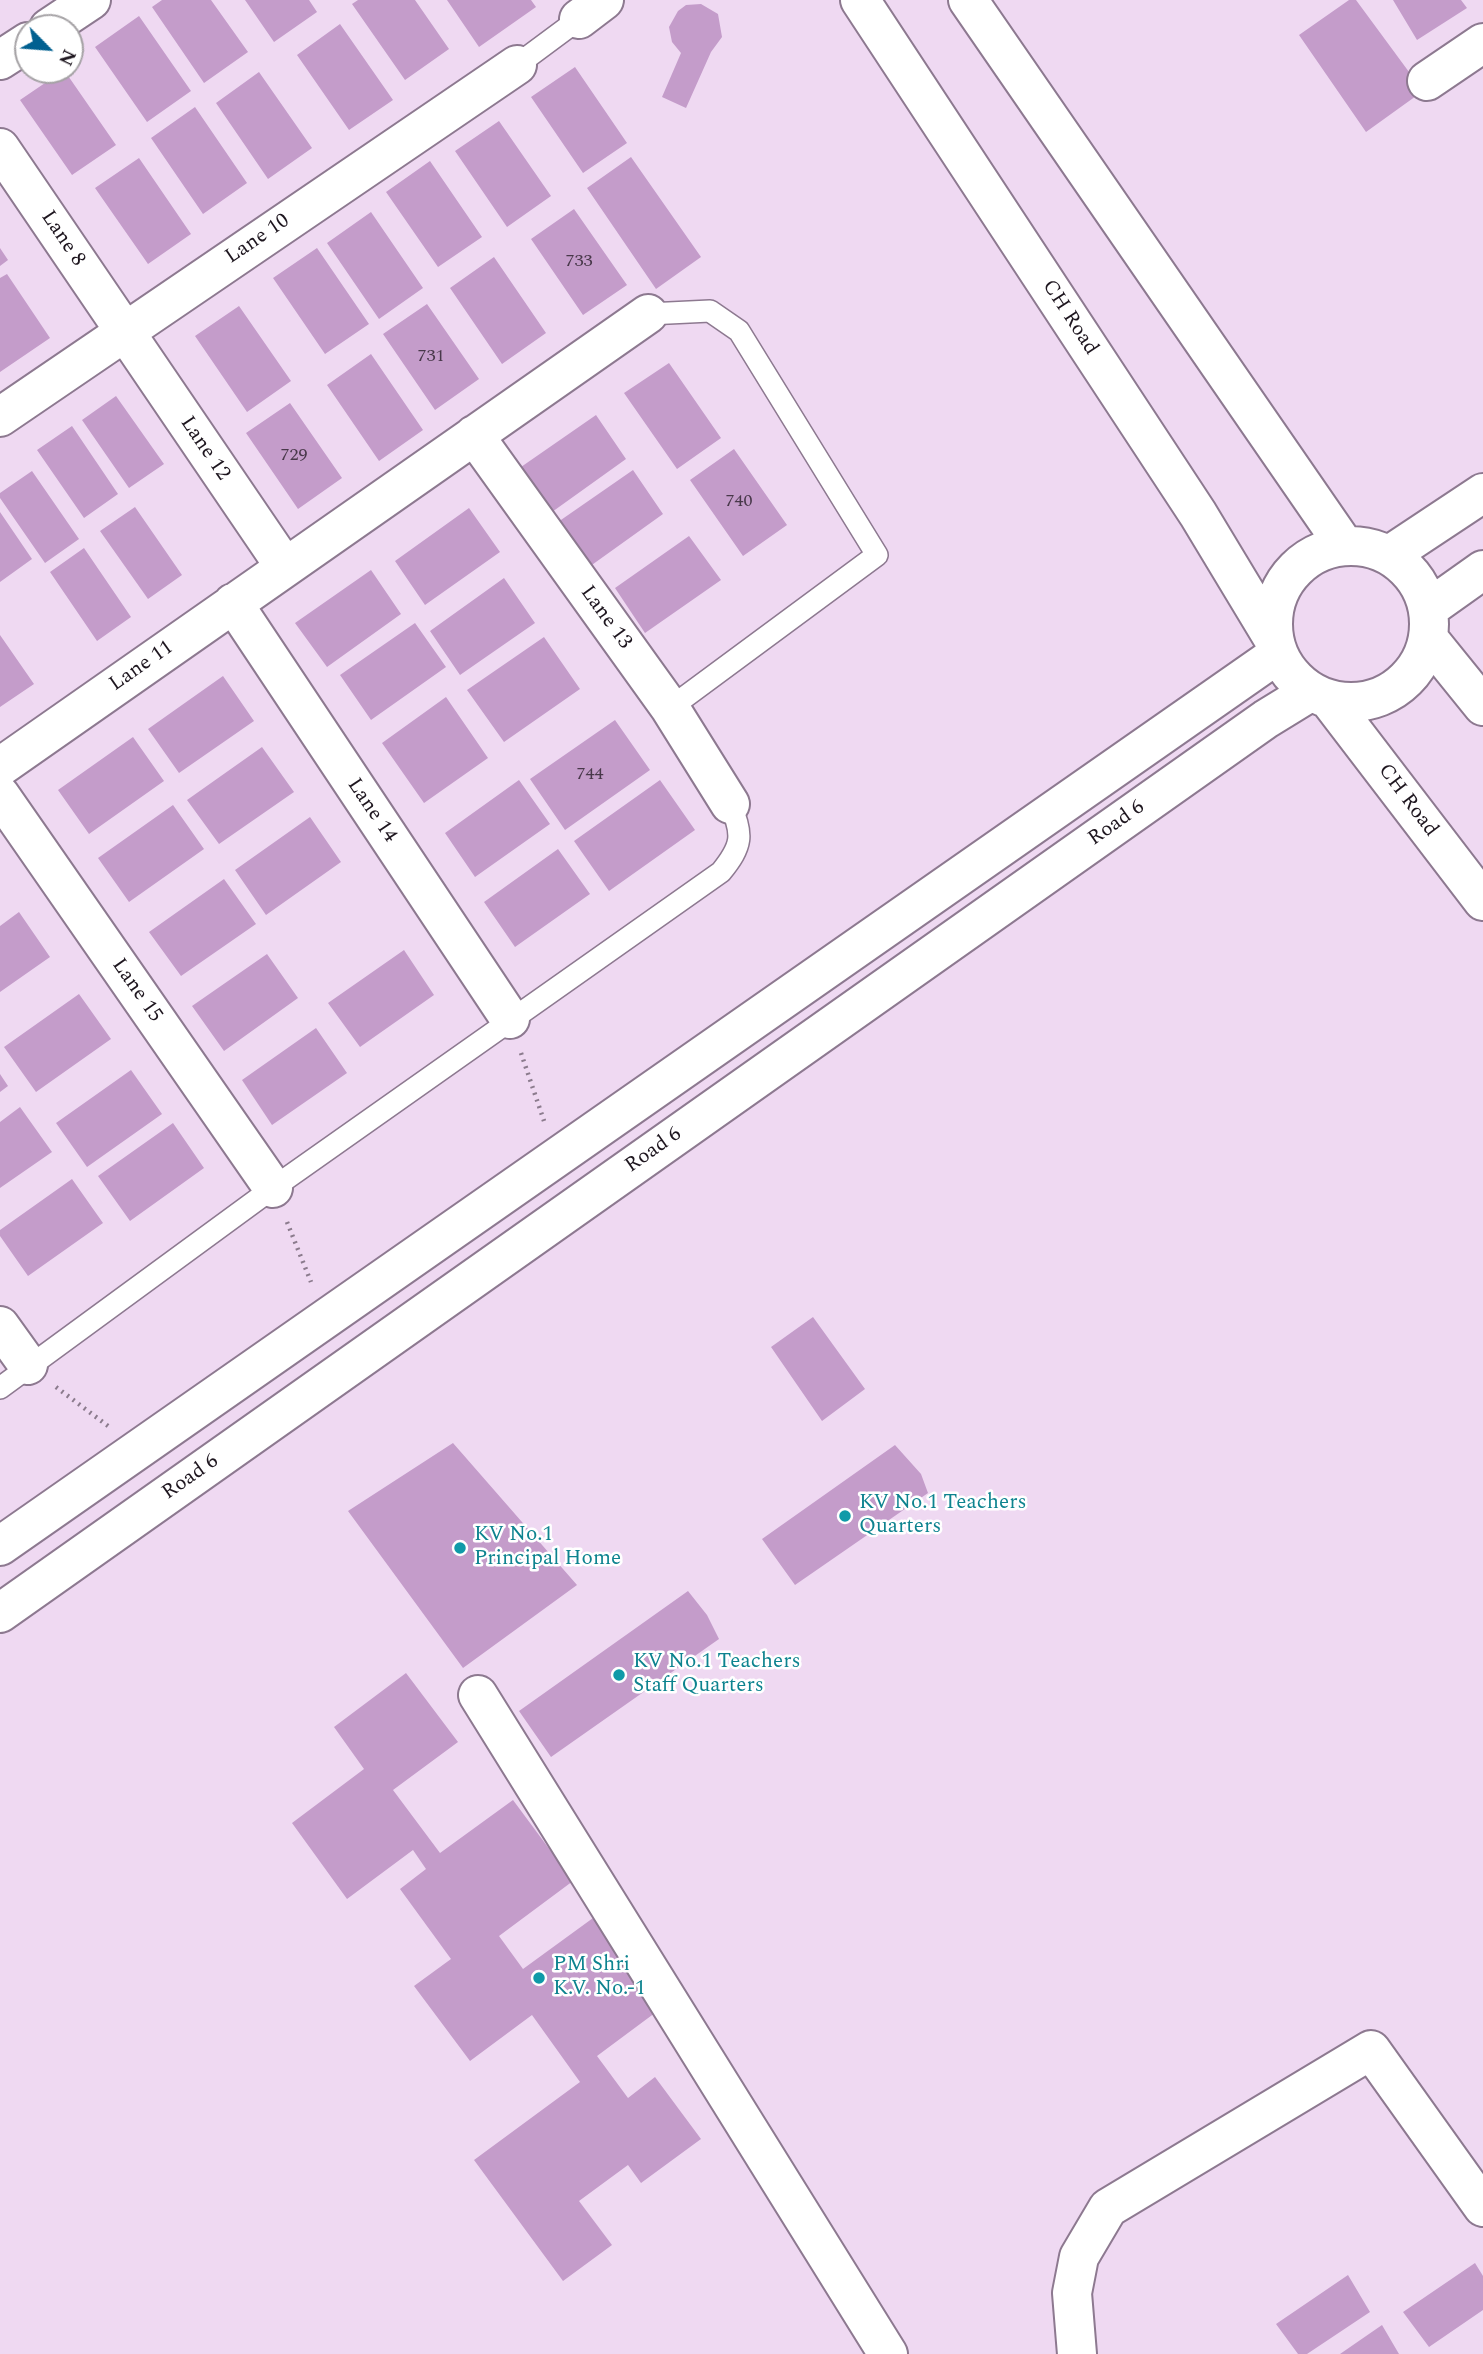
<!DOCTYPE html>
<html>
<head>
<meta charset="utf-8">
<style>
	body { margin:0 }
	#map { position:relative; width:1483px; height:2354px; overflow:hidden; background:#efd9f2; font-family:Spectral,serif }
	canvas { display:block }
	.north { position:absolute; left:14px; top:14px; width:70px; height:70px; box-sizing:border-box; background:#fff; border:2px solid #a5a2a5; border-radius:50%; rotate:115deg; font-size:19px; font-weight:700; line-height:28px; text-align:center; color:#1e161f }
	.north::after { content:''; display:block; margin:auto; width:24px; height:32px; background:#016090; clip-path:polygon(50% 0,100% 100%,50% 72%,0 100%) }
</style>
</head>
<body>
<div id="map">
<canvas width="1483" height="2354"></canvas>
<div class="north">N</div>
</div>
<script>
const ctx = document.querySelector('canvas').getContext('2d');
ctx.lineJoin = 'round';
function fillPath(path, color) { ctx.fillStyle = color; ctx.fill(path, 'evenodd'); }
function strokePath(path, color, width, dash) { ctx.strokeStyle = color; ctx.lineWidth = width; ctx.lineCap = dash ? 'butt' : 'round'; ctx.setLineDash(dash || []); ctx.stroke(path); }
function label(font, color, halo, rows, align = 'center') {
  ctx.font = font + ' Spectral,serif'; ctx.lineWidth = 5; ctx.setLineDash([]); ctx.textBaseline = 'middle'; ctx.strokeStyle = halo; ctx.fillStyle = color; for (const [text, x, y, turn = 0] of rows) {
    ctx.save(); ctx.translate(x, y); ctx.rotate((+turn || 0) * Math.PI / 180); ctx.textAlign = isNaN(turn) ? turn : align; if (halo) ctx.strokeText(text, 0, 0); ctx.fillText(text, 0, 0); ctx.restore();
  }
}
fillPath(new Path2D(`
	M162,0h49l37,52 -44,31 -52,-76z
	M245,0h64l8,12 -43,30z
	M358,0h57l34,49 -44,31 -53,-76z
	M447,0h84l5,7 -57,40z
	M1349,0h7l67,91 -57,41 -67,-97z
	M1393,0h68l6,8 -50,32z
	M701,4l17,10 4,23 -11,15 -25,56 -24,-11 19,-44 -9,-11 -3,-15 9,-16 8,-6z
	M139,16l52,75 -44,31 -52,-75z
	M340,24l53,76 -44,30 -52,-75z
	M575,67l52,76 -44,30 -52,-76z
	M64,70l52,75 -44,30 -52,-75z
	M259,72l53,76 -44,31 -52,-76z
	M195,107l52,76 -44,31 -52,-76z
	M499,121l52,75 -44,31 -52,-76z
	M631,157l70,100 -45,32 -69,-101z
	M139,158l52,76 -43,30 -53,-76z
	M430,161l52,76 -44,30 -52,-75z
	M574,209l53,76 -44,30 -52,-76z
	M371,212l52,76 -44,31 -52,-76z
	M0,248l8,12 -8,6z
	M317,248l52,76 -44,30 -52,-76z
	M494,257l52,76 -44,31 -52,-76z
	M7,274l43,64 -50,34v-94z
	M427,304l52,75 -44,31 -52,-76z
	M239,306l52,75 -44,31 -52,-76z
	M371,354l52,76 -44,31 -52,-76z
	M669,363l52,75 -44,31 -53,-76z
	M116,396l48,68 -35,24 -47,-68z
	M290,403l52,75 -44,31 -52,-76z
	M596,415l30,44 -74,53 -31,-45z
	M72,426l46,68 -34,24 -47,-68z
	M734,449l53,76 -44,31 -53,-76z
	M633,470l30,44 -74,53 -31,-45z
	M32,471l47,68 -34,24 -45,-65v-5z
	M135,507l47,68 -34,24 -48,-68z
	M469,508l31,44 -75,53 -30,-44z
	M0,512l32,47 -32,23z
	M689,536l32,44 -76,53 -30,-45z
	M84,548l47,69 -34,24 -47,-69z
	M371,570l30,44 -74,53 -32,-44z
	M504,578l31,45 -75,52 -30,-44z
	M415,623l31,44 -75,53 -31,-45z
	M0,635l34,49 -34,23z
	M544,637l36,52 -76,53 -37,-52z
	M223,676l31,45 -75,52 -31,-44z
	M446,697l42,61 -64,45 -42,-60z
	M615,720l35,50 -85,60 -35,-51z
	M133,737l31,44 -75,53 -31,-44z
	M262,747l32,45 -75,52 -32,-44z
	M519,780l31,44 -75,53 -30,-44z
	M660,780l35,50 -86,61 -35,-50z
	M173,805l31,44 -75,53 -31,-44z
	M310,817l31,45 -75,53 -31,-45z
	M558,849l32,45 -75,53 -31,-45z
	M224,879l32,45 -75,52 -32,-44z
	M19,912l31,45 -50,35v-66z
	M404,950l30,45 -74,52 -32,-44z
	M267,954l31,44 -74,53 -32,-45z
	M79,994l32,45 -75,53 -32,-45z
	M316,1028l31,45 -75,52 -30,-45z
	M131,1070l31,44 -75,53 -31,-44z
	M0,1074l8,12 -8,6z
	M20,1107l32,45 -52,36v-66z
	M173,1123l31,45 -74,53 -32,-45z
	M72,1179l31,44 -75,53 -28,-40v-6z
	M813,1317l52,72 -43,32 -51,-74z
	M453,1443l124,142 -114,83 -115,-157z
	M895,1445l26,29 7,19 -133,92 -33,-46z
	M688,1591l19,24 12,24 -168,118 -32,-46z
	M406,1673l52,69 -65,48 47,63 73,-53 60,81 -74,55 24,33 81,-59 67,91 -74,55 31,42 27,-21 46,62 -60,44 -13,-18 -49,36 33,44 -49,36 -89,-121 106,-78 -48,-67 -62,46 -56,-75 37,-27 -51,-70 26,-20 -13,-19 -66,49 -55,-76 72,-54 -30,-42z
	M1475,2263l8,13v34l-54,37 -26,-35z
	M1348,2275l22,37 -63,42h-9l-22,-30z
	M1382,2325l17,29h-59z`), '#c49cca');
const lane = new Path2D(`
	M517,65l62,-46
	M648,314l62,-3 29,20 138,224 -207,153
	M0,1388l273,-200 448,-316c21,-26 23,-37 9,-68`);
const street = new Path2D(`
	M579,19l25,-19
	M49,28l42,-28
	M0,60l28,-18
	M1427,81l56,-38
	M0,148l285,419
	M0,417l517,-352
	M474,435l196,273 60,96
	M233,603l277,416
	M0,767l648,-453
	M0,795l273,393
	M0,1326l28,39
	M478,1695l410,659
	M1077,2354l-5,-61 7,-36 29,-49 263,-158 112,157`);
const secondary = new Path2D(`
	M860,0l338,514 76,126
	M968,0l376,545
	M1273 624a78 78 0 1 1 156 0a78 78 0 1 1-156 0Z
	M1391,554l92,-61
	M1428,609l55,-39
	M1428,638l55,68
	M1330,701l153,200
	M0,1546l1278,-892
	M0,1613l1266,-894 44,-27`);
strokePath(lane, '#8d7990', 24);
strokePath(street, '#8d7990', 42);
strokePath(secondary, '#8d7990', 42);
strokePath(new Path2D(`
	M521,1053l23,68
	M287,1222l24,60
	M56,1387l52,39`), '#8b7b8d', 4.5, [2, 5]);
strokePath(lane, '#fff', 21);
strokePath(street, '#fff', 38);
strokePath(secondary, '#fff', 38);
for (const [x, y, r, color] of [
	[845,1516,7,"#0f9aa8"],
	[460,1548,7,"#0f9aa8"],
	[619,1675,7,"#0f9aa8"],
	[539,1978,7,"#0f9aa8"]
]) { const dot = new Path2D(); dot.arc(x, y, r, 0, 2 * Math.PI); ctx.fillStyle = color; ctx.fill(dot); strokePath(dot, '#fff', 2.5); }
label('18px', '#48384a', null, [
	["733",579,262],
	["731",431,357],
	["729",294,456],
	["740",739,502],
	["744",590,775]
]);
label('21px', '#1e161f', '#fff', [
	["Lane 8",62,239,56],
	["Lane 10",258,240,-34],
	["CH Road",1069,318,57],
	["Lane 12",204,449,56],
	["Lane 13",605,618,54],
	["Lane 11",142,667,-35],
	["CH Road",1407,801,53],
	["Lane 14",371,811,56],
	["Road 6",1117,824,-35],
	["Lane 15",136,991,55],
	["Road 6",654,1151,-35],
	["Road 6",191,1478,-35]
]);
label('21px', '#0d838f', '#fff', [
	["KV No.1 Teachers",859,1504],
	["Quarters",859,1528],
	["KV No.1",474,1536],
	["Principal Home",474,1560],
	["KV No.1 Teachers",633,1663],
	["Staff Quarters",633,1687],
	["PM Shri",553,1966],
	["K.V. No.-1",553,1990]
], 'left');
</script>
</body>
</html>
